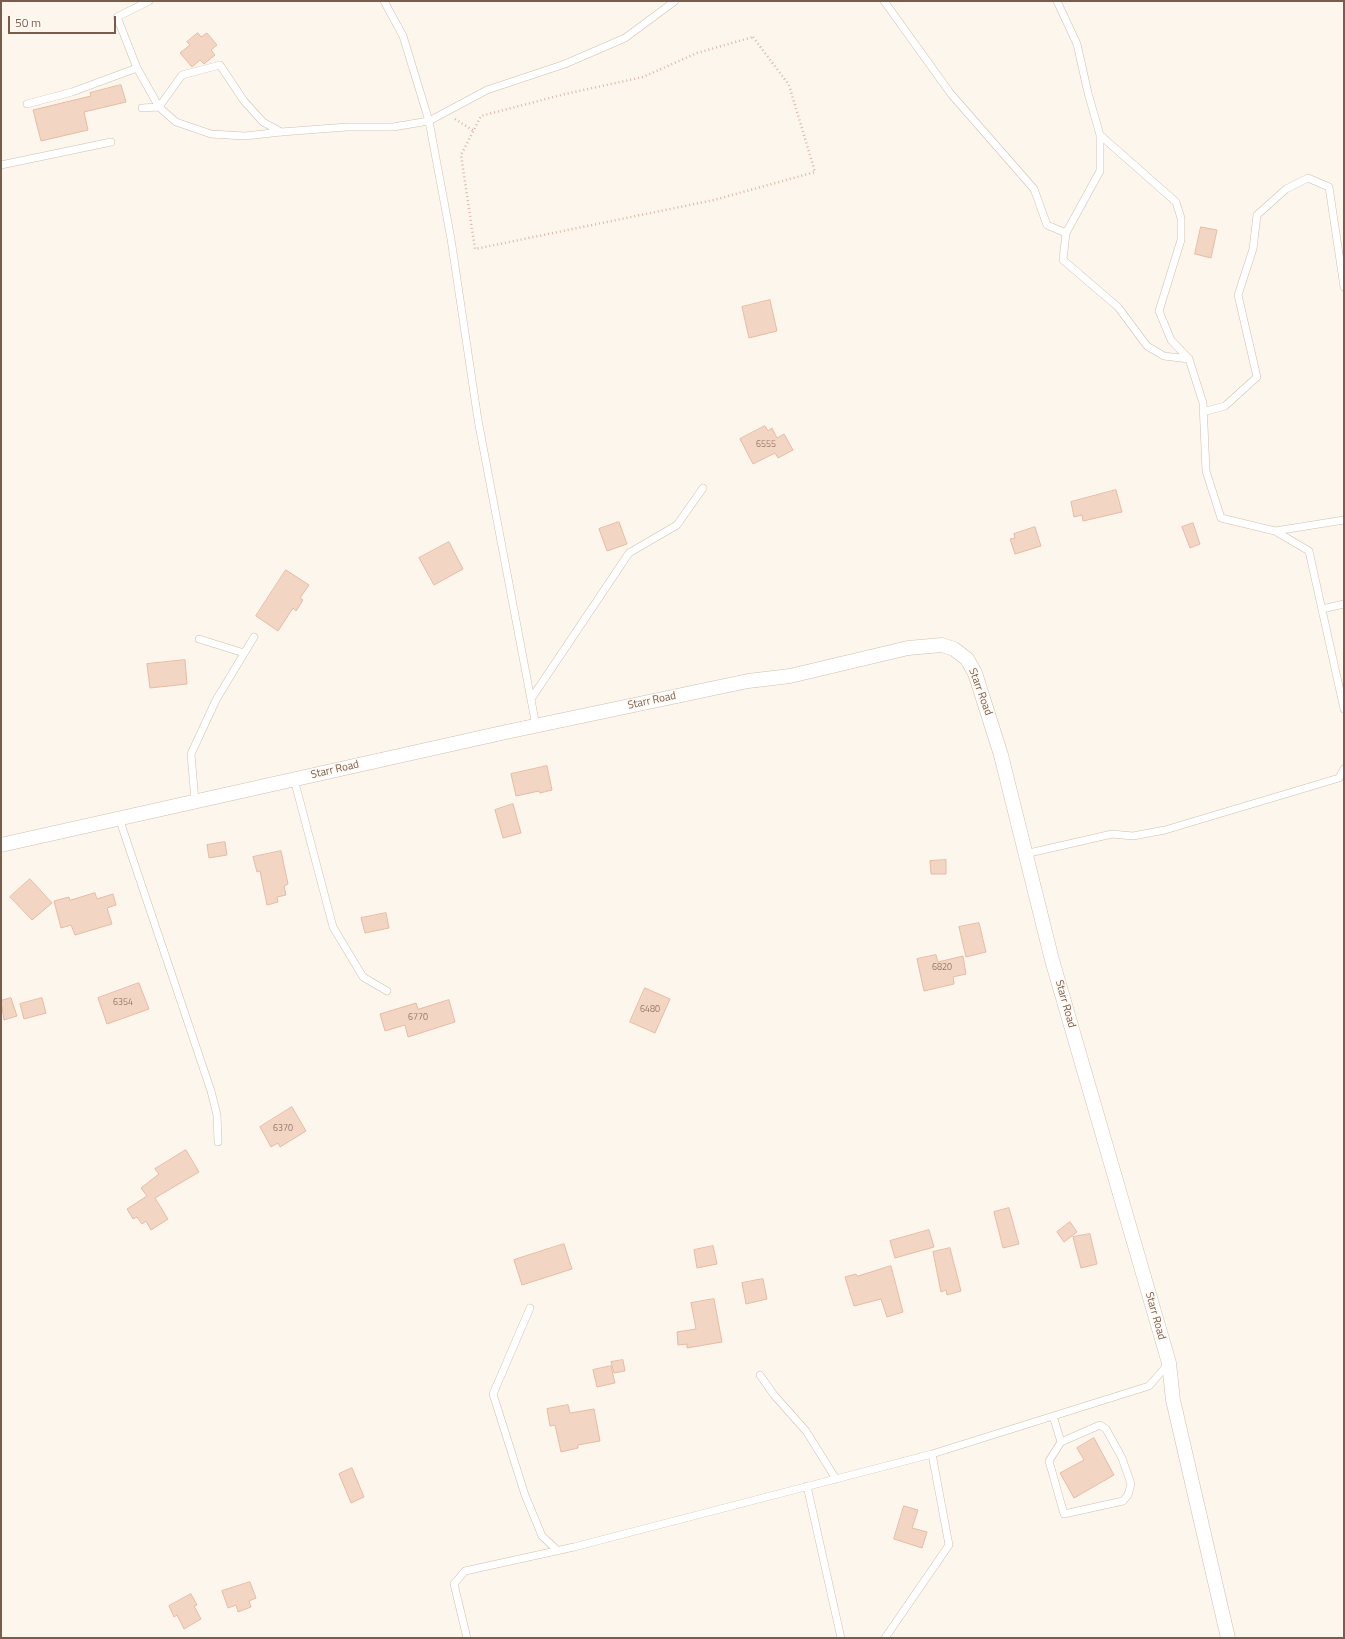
<!DOCTYPE html>
<html>
<head>
<meta charset="utf-8">
<style>
	body { margin:0 }
	#map { position:relative; width:1345px; height:1639px; overflow:hidden; background:#fdf6ec; font-family:"Titillium Web",sans-serif }
	canvas { display:block }
	.frame { position:absolute; inset:0; border:2px solid #7a5c4d; pointer-events:none }
	.scale { position:absolute; left:8px; top:16px; width:108px; height:18px; box-sizing:border-box; border:2px solid #7a5c4d; border-top:0; padding-left:5px; font-size:12px; line-height:14px; white-space:nowrap; color:#7a5c4d; -webkit-text-stroke:3px #fffaf3; paint-order:stroke }
</style>
</head>
<body>
<div id="map">
<canvas width="1345" height="1639"></canvas>
<div class="frame"></div>
<div class="scale">50 m</div>
</div>
<script>
const ctx = document.querySelector('canvas').getContext('2d');
ctx.lineJoin = 'round';
function fillPath(path, color) { ctx.fillStyle = color; ctx.fill(path, 'evenodd'); }
function strokePath(path, color, width, dash) { ctx.strokeStyle = color; ctx.lineWidth = width; ctx.lineCap = dash ? 'butt' : 'round'; ctx.setLineDash(dash || []); ctx.stroke(path); }
function label(font, color, halo, rows, align = 'center') {
  ctx.font = font + ' "Titillium Web",sans-serif'; ctx.lineWidth = 3; ctx.setLineDash([]); ctx.textBaseline = 'middle'; ctx.strokeStyle = halo; ctx.fillStyle = color; for (const [text, x, y, turn = 0] of rows) {
    ctx.save(); ctx.translate(x, y); ctx.rotate((+turn || 0) * Math.PI / 180); ctx.textAlign = isNaN(turn) ? turn : align; if (halo) ctx.strokeText(text, 0, 0); ctx.fillText(text, 0, 0); ctx.restore();
  }
}
const building = new Path2D(`
	M198,33l3,4 6,-4 10,12 -6,5 4,5 -11,9 -4,-4 -8,7 -12,-14 10,-8 -3,-3z
	M121,85l5,17 -42,10 4,18 -47,11 -8,-31 58,-14 -1,-3z
	M1201,227l16,3 -6,28 -16,-4z
	M770,300l7,31 -28,7 -7,-31z
	M765,426l3,5 4,-3 5,10 7,-4 9,16 -15,8 -3,-5 -22,11 -13,-25z
	M1116,490l6,22 -39,9 -1,-6 -8,2 -3,-15z
	M619,522l8,22 -20,7 -8,-22z
	M1193,523l7,21 -10,4 -8,-21z
	M1035,527l6,19 -26,8 -5,-15 5,-1 -1,-4z
	M449,542l14,27 -29,16 -15,-27z
	M286,570l23,15 -9,13 3,2 -7,11 -3,-3 -15,23 -22,-15z
	M185,660l2,24 -37,4 -3,-24z
	M547,766l5,24 -12,3 -1,-2 -23,5 -5,-22z
	M513,804l8,29 -18,5 -8,-28z
	M225,842l2,13 -18,3 -2,-13z
	M281,851l7,33 -4,2 2,9 -9,2 1,5 -11,3 -7,-34 -3,1 -4,-15z
	M946,860v14h-15l-1,-13z
	M30,879l22,24 -20,17 -22,-23z
	M95,893l2,6 16,-5 3,11 -9,3 5,16 -37,11 -4,-10 -10,3 -7,-27 15,-4 1,3z
	M386,913l3,15 -24,5 -4,-15z
	M979,923l7,29 -20,5 -7,-30z
	M936,955l2,7 25,-6 3,18 -13,3 1,7 -30,7 -7,-32z
	M139,983l10,26 -42,15 -9,-26z
	M645,988l25,11 -15,34 -25,-11z
	M11,998l6,18 -13,4 -3,-19z
	M42,998l4,15 -22,6 -4,-15z
	M449,1000l6,22 -47,15 -3,-12 -20,6 -5,-17 36,-11 2,6z
	M292,1107l14,24 -26,16 -2,-4 -7,4 -11,-20z
	M186,1150l13,22 -44,26 13,21 -17,11 -5,-9 -4,3 -5,-7 -4,2 -6,-10 20,-13 -6,-8 18,-14 -4,-5z
	M1009,1208l10,36 -16,4 -9,-36z
	M1070,1222l7,10 -13,10 -7,-10z
	M929,1230l5,17 -39,11 -5,-17z
	M1090,1234l7,30 -16,4 -8,-31z
	M564,1244l8,25 -50,16 -8,-25z
	M713,1246l4,18 -20,4 -3,-18z
	M950,1248l11,43 -14,4 -1,-5 -5,2 -8,-40z
	M891,1266l12,46 -16,5 -6,-18 -27,7 -9,-29 11,-3 1,2z
	M763,1279l4,20 -21,5 -4,-21z
	M714,1299l8,43 -35,6v-4l-9,1 -1,-13 19,-3 -5,-26z
	M623,1360l2,11 -11,2 -3,-11z
	M611,1366l4,17 -18,4 -4,-17z
	M568,1405l2,8 24,-4 6,32 -22,4v3l-17,4 -6,-27 -5,1 -3,-17z
	M1094,1438l20,37 -40,23 -14,-25 24,-13 -7,-12z
	M352,1468l12,29 -13,6 -12,-29z
	M904,1506l14,4 -6,18 15,4 -5,16 -28,-9z
	M250,1582l6,16 -7,3 2,6 -13,5 -2,-7 -8,3 -6,-17z
	M191,1594l6,11 -3,1 7,13 -17,10 -7,-14 -3,2 -5,-11z`);
fillPath(building, '#f3d5c3');
strokePath(building, '#e6bba3', 1);
const service = new Path2D(`
	M149,1l-32,16 20,51 22,39 23,-32 38,-10 24,36 19,21 18,10
	M884,1l67,93 83,95 13,36 19,8 34,-62v-36l76,67 5,16v22l-22,71 12,29 18,19 14,44 3,68 15,47 54,13 34,20 35,158
	M1057,1l20,43 11,49 12,42
	M27,104l45,-12 65,-24
	M142,108l17,-1 17,15 35,12 34,2 36,-4 66,-5h46l36,-6 -26,-85 -19,-35
	M1,165l110,-23
	M1066,233l-3,27 55,47 29,39 17,10 25,3
	M1203,412l22,-6 32,-29 -19,-82 15,-46 4,-34 29,-26 22,-11 21,9 15,100
	M1275,531l69,-11
	M1322,609l22,-5
	M199,639l45,14
	M531,699l98,-146 48,-28 26,-37
	M536,726l-58,-306 -27,-181 -22,-118 58,-31 78,-26 60,-26 50,-37
	M294,779l39,148 30,50 24,14
	M195,801l-4,-47 25,-54 38,-63
	M119,818l92,273 6,24 1,27
	M1025,854l87,-20 21,2 32,-6 174,-52 5,-9
	M530,1308l-37,86 32,101 17,41 15,14
	M760,1375l14,20 32,36 30,48
	M1053,1416l8,26 -12,19 15,53 59,-13 5,-6 3,-11 -9,-26 -16,-29 -6,-4 -39,17
	M807,1486l34,152
	M467,1638l-13,-54 11,-13 109,-24 358,-93 217,-68 20,-23
	M885,1638l64,-93 -17,-91`);
const minor = new Path2D(`
	M1,845l505,-113 242,-51 42,-5 118,-28 34,-3 12,4 13,10 8,14 26,82 51,205 117,403 4,37 55,238`);
strokePath(service, '#d1beb0', 8);
strokePath(minor, '#d1beb0', 15);
strokePath(new Path2D(`
	M753,37l36,48 26,87 -101,28 -239,49 -14,-94 20,-39 84,-22 78,-17 54,-24z
	M455,119l19,12`), '#d9b8a5', 2.5, [1, 3]);
strokePath(service, '#fff', 7);
strokePath(minor, '#fff', 14);
label('9px', '#987a6a', null, [
	["6555",766,445],
	["6820",942,968],
	["6354",123,1003],
	["6480",650,1010],
	["6770",418,1018],
	["6370",283,1129]
]);
label('11px', '#7a5c4d', '#fffaf3', [
	["Starr Road",980,692,70],
	["Starr Road",652,701,-12],
	["Starr Road",335,770,-13],
	["Starr Road",1065,1004,74],
	["Starr Road",1155,1316,74]
]);
</script>
</body>
</html>
